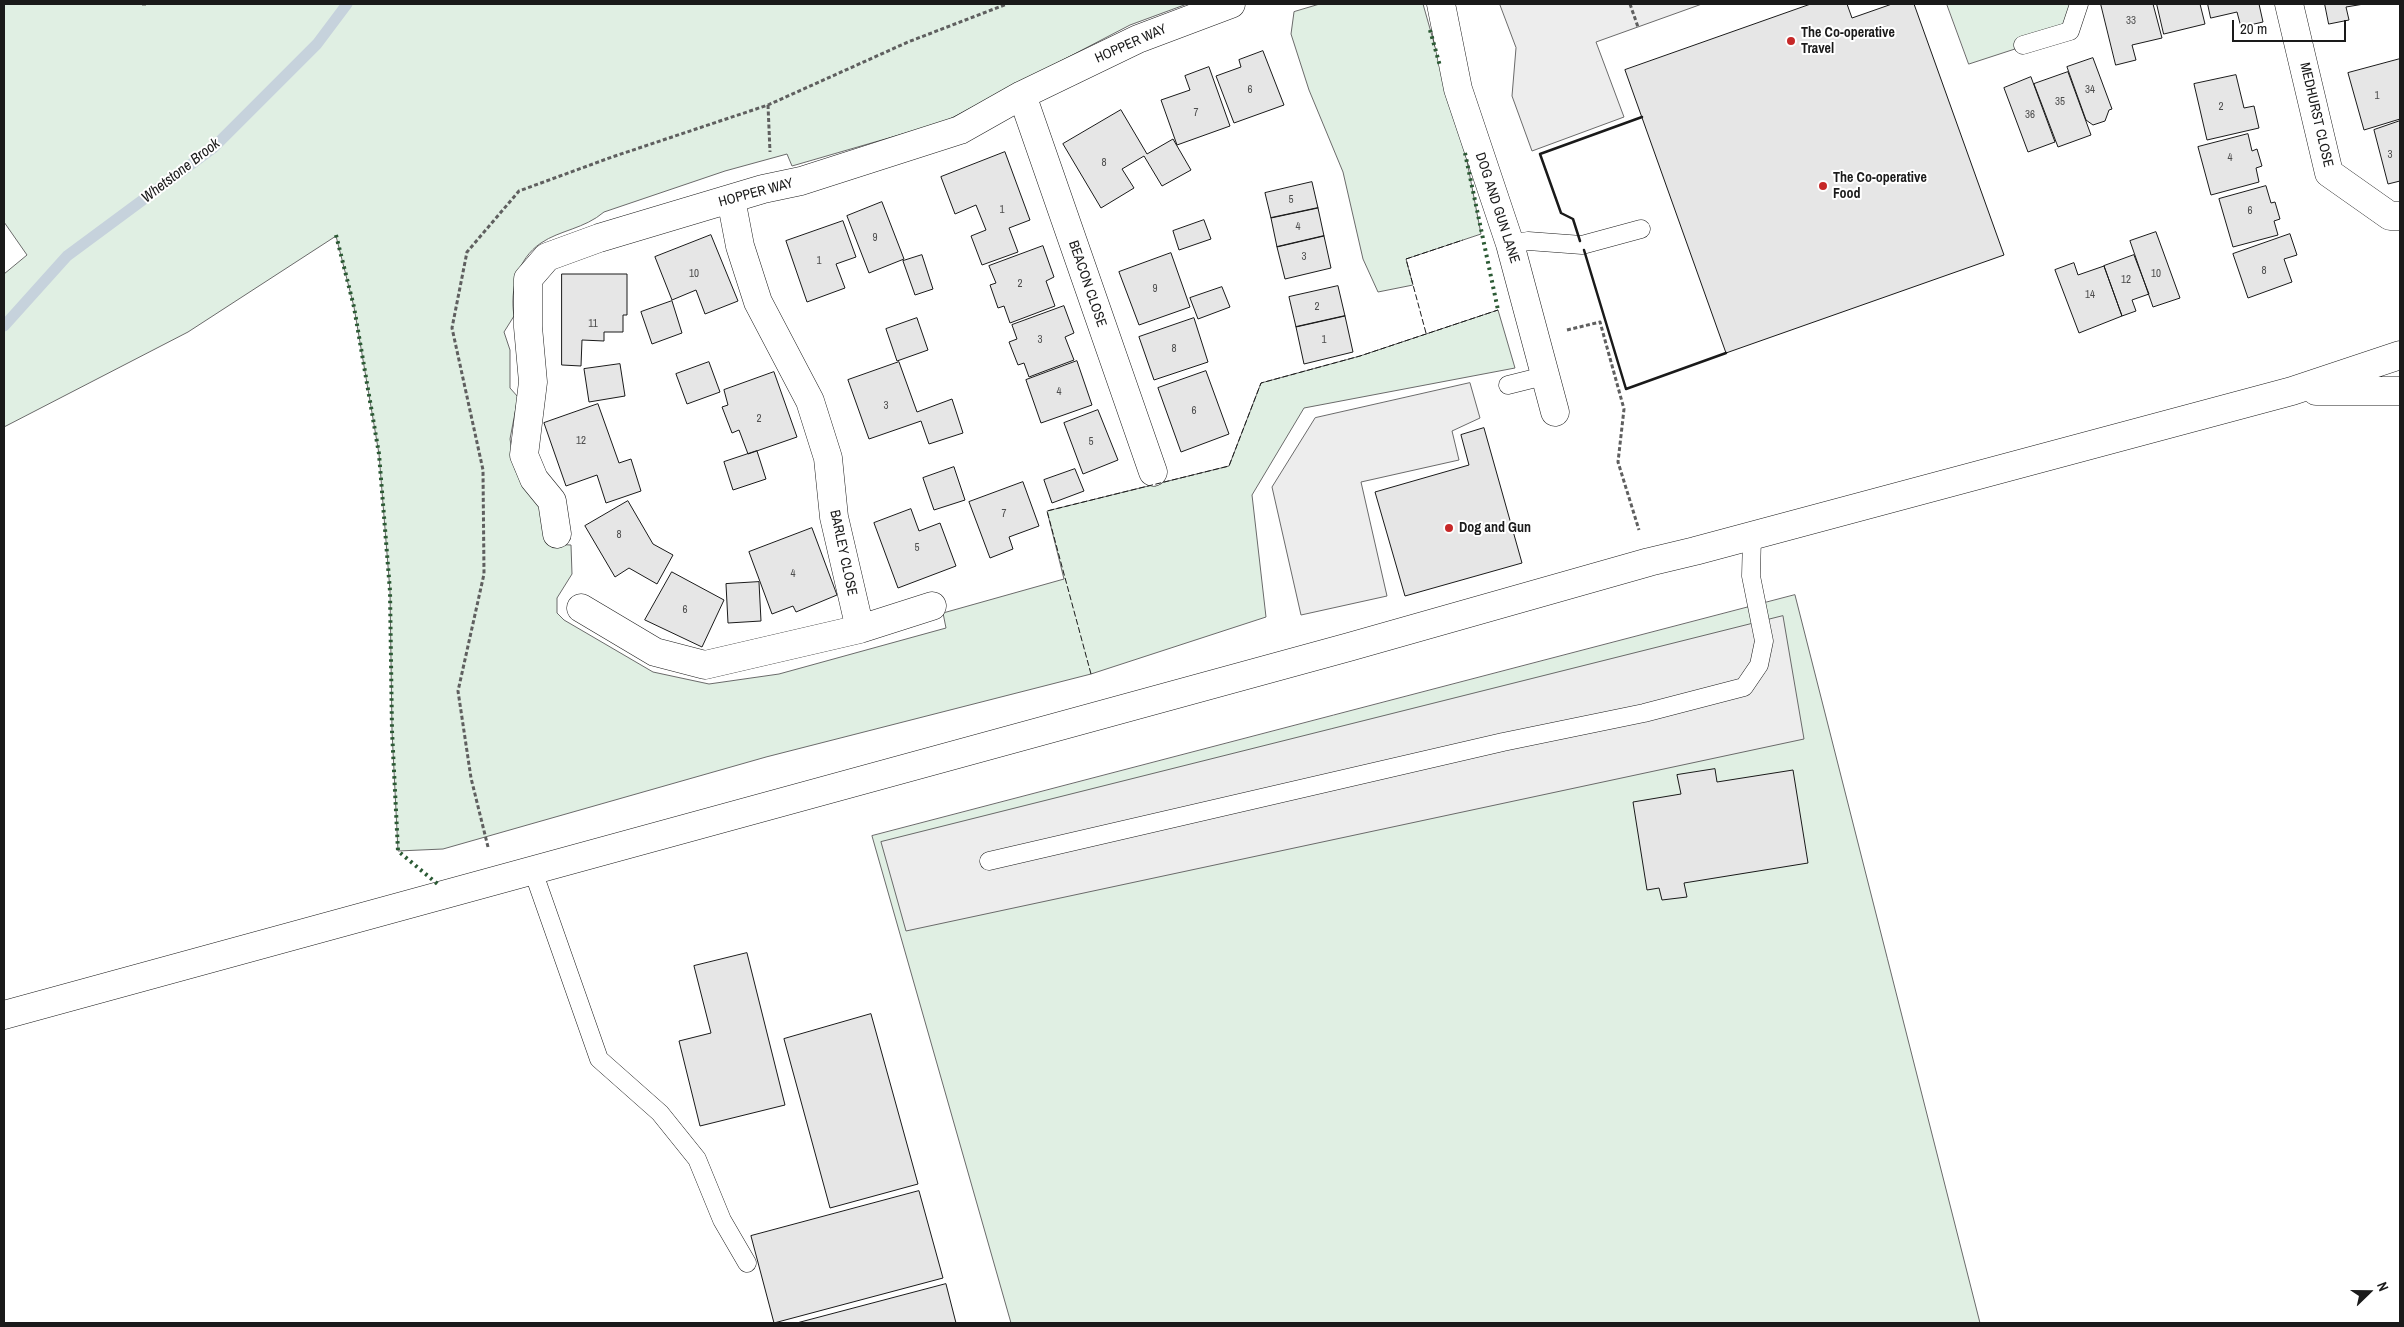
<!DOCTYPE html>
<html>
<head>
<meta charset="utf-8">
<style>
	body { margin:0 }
	#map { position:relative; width:2404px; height:1327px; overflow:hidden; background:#fff; font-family:"Archivo Narrow",sans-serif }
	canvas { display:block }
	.frame { position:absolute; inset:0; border:5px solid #1a1a1a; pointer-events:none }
	.north { position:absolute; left:2344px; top:1267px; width:50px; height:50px; -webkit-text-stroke:4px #fff; paint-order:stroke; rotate:68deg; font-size:14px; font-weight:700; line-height:20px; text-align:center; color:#1a1a1a }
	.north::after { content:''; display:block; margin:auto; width:18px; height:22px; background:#1a1a1a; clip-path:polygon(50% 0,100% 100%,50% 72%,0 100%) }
	.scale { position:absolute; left:2232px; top:20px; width:114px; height:22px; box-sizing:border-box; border:2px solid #1a1a1a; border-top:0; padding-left:6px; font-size:15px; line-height:18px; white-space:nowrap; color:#1a1a1a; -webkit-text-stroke:4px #fff; paint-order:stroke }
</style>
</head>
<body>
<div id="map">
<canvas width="2404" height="1327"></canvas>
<div class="frame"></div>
<div class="north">N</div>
<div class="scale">20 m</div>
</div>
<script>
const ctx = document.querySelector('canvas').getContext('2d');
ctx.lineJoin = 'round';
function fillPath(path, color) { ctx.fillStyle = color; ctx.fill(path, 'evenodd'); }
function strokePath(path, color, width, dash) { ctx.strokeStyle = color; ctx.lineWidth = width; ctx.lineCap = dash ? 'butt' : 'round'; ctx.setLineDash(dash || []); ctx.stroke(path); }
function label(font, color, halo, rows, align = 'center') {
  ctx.font = font + ' "Archivo Narrow",sans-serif'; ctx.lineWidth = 4; ctx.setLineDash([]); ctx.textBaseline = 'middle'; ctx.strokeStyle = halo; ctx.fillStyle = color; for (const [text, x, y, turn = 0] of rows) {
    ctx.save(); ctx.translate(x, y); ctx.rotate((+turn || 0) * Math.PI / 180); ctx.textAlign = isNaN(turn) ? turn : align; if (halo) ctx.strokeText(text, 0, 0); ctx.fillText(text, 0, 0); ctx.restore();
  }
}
const green = new Path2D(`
	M4,4h1183l-57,21 -186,97 -152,44 -5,-12 -62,17 -121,41c-20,17 -44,18 -63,31 -24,16 -31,47 -27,73l-10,16 6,18v38l8,9 -8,42 5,30 7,14 20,25 5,36 24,1 1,29 -15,24v15l7,7 89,52 56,12 70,-10 167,-46 -3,-15 121,-34 -17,-68 182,-45 32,-83 99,-27 138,-46 17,58 -211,40 -52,87 14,122 -175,57 -325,83 -323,92 -45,2 -6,-120 -2,-140 -11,-137 -25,-147 -18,-71 -148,96 -184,95v-153l23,-19 -23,-33z
	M1320,4h103l43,152 15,78 -75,25 7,26 -35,7 -15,-33 -20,-87 -34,-82 -18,-56 3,-22z
	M1947,4h132l-9,27 -101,33z
	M1795,595l185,728h-969l-139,-487z`);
fillPath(green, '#e0efe3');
strokePath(green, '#6a6a6a', 1);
const parking = new Path2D(`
	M1500,4h202l-106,38 28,75 -92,34 -20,-55 4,-48z
	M1470,383l10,35 -28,13 7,29 -98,22 26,114 -86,19 -29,-128 43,-69z
	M1783,616l21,123 -898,192 -25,-89z`);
fillPath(parking, '#ededed');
strokePath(parking, '#6a6a6a', 1);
strokePath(new Path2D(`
	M4,326l63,-70 146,-108 104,-104 30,-40`), '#c6d2dc', 11);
const building = new Path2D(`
	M1811,4h36l5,14 40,-14h22l90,251 -278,98 -101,-283z
	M2101,4h52l9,34 -30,7 4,15 -20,5z
	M2157,4h43l5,20 -41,10z
	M2208,4h51l4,18 -22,5 -4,-15 -26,6z
	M2325,4h39l-18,3 3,13 -20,4z
	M1263,51l21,54 -50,18 -18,-47 25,-9 -2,-7z
	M2093,58l19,51 -3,1 -4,11 -12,4 -7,-5 -19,-53z
	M2400,59v60l-36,11 -16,-57z
	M1209,67l21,59 -53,19 -16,-45 29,-10 -5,-14z
	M2068,72l23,63 -33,12 -24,-63z
	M2236,75l8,33 10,-2 5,22 -52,12 -13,-56z
	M2031,77l24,65 -27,10 -24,-64z
	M1121,110l26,44 26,-15 18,31 -29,16 -18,-30 -22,13 12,19 -33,20 -38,-64z
	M2400,121v60l-12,3 -14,-54z
	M2248,134l4,17 5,-2 5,17 -6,2 3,14 -48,13 -13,-48z
	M1005,152l25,68 -21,8 9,24 -36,13 -11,-29 15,-6 -10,-25 -21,9 -14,-37z
	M1312,182l6,26 -47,10 -6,-25z
	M2266,186l5,17 4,-1 5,17 -6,2 4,14 -45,12 -14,-48z
	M882,202l22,57 -35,14 -22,-57z
	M1318,208l6,28 -47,11 -6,-29z
	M1204,220l7,19 -32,11 -6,-19z
	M843,221l13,36 -20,7 9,24 -38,14 -21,-61z
	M2156,232l24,66 -27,9 -23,-66z
	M2290,234l7,21 -13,4 8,23 -44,16 -15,-44z
	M711,235l27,66 -33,13 -9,-24 -24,10 -17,-43z
	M1324,236l7,32 -46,11 -8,-32z
	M1043,246l11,31 -8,4 9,25 -45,17 -6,-17 -6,2 -8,-23 6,-2 -7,-17z
	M1171,253l19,54 -51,18 -20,-53z
	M922,255l11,34 -18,6 -12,-34z
	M2134,255l15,39 -17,6 4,11 -14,5 -18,-50z
	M2074,263l4,12 26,-9 18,50 -43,17 -24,-63z
	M562,274h65v41h-4v17h-19v9l-22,-1 -1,26 -19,-1z
	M1338,286l7,30 -49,11 -7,-30z
	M1222,287l8,20 -32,12 -8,-21z
	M672,301l10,32 -30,11 -11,-32z
	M1064,306l10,27 -9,4 9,23 -45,17 -5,-14 -6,2 -9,-23 8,-3 -5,-14z
	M1345,316l8,36 -49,12 -8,-37z
	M917,318l11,32 -31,11 -11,-32z
	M1194,318l14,44 -54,18 -15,-43z
	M1077,361l15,44 -51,18 -15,-43z
	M709,362l11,30 -33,12 -11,-30z
	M899,362l18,50 35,-13 11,34 -34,11 -8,-23 -52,18 -21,-59z
	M620,364l5,32 -36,6 -5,-33z
	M1206,371l23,63 -48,18 -23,-64z
	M774,372l23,65 -49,17 -9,-24 -7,3 -10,-26 6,-2 -4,-15z
	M598,404l21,59 12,-4 10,32 -35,12 -9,-28 -31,11 -22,-63z
	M1098,410l20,50 -35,14 -19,-51z
	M1484,428l38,135 -117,33 -30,-104 94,-27 -8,-30z
	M757,451l9,28 -33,11 -9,-28z
	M954,467l11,33 -31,10 -11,-32z
	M1075,469l9,22 -32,12 -8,-23z
	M1023,482l16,44 -30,11 4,12 -23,9 -21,-56z
	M628,501l25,43 20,11 -16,29 -28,-16 -14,9 -30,-51z
	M911,509l8,22 21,-8 16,43 -58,22 -24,-65z
	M812,528l25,67 -41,17 -3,-6 -21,8 -23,-62z
	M672,572l52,28 -22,47 -57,-27z
	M759,582l2,39 -33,2 -2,-39z
	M1715,769l2,13 76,-12 15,93 -124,20 3,14 -25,3 -3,-12 -12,2 -14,-88 48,-8 -4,-19z
	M747,953l38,152 -85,21 -21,-85 32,-8 -17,-67z
	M871,1014l47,170 -88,24 -46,-169z
	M919,1191l24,87 -169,45 -23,-87z
	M946,1284l10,39h-159z`);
fillPath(building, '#e6e6e6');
strokePath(building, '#1a1a1a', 1);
const service = new Path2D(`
	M2023,45l47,-14 9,-27
	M1510,244l18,-3 54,4 59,-16
	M1508,385l36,-9
	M989,861l514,-119 141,-29 100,-26 15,-22 5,-24 -13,-65 1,-40
	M533,871l66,188 61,54 37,46 25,61 25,43`);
const minor = new Path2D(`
	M1441,4l17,85 52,155 45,168
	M2289,4l40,169 61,43h10
	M1022,95l131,377
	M557,534l-5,-33 -18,-22 -10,-24 9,-73 -5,-55v-48l19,-22 52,-19 164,-49 38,-8 159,-51 62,-35 116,-56 93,-35
	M581,608l74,44 50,13 155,-36 -26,-112 -6,-59 -18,-57 -52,-99 -18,-56 -9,-47
	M860,629l72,-23`);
const primary = new Path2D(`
	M2316,391h84
	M4,1015l1345,-368 300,-85 46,-11 597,-160 108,-36`);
strokePath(service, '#1a1a1a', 19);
strokePath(minor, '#1a1a1a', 29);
strokePath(primary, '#1a1a1a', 29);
strokePath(new Path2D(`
	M142,4h4
	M1630,4l8,23
	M768,105l2,47
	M1567,330l33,-8 24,87 -6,53 21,68
	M488,847l-17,-69 -13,-87 26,-117 -1,-104 -31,-142 15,-76 52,-61 93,-34 156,-52 140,-63 99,-38`), '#5f5f5f', 3, [4, 2.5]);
strokePath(service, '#fff', 18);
strokePath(minor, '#fff', 28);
strokePath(primary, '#fff', 28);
strokePath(new Path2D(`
	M1430,30l10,36
	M1465,153l33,157
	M336,235l18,72 25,147 11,137 2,140 6,120 42,35`), '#2b5a34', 4, [2.5, 4]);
strokePath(new Path2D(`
	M1426,333l-20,-74 57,-19
	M1091,674l-44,-163 182,-45 32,-83 99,-27 138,-46`), '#1a1a1a', 1, [6, 2.5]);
strokePath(new Path2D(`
	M1580,241l-7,-22 -12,-6 -21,-59 102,-37
	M1584,250l42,139 100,-36`), '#1a1a1a', 2.5);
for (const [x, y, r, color] of [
	[1791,41,5,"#c62828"],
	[1823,186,5,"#c62828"],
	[1449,528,5,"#c62828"]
]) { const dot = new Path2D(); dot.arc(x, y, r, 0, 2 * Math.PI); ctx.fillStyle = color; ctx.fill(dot); strokePath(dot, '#fff', 2); }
label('11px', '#4d4d4d', null, [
	["33",2131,21],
	["6",1250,90],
	["34",2090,90],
	["1",2377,96],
	["35",2060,102],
	["2",2221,107],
	["7",1196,113],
	["36",2030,115],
	["3",2390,155],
	["4",2230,158],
	["8",1104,163],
	["5",1291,200],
	["1",1002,210],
	["6",2250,211],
	["4",1298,227],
	["9",875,238],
	["3",1304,257],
	["1",819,261],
	["8",2264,271],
	["10",694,274],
	["10",2156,274],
	["12",2126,280],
	["2",1020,284],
	["9",1155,289],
	["14",2090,295],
	["2",1317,307],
	["11",593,324],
	["3",1040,340],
	["1",1324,340],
	["8",1174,349],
	["4",1059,392],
	["3",886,406],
	["6",1194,411],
	["2",759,419],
	["12",581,441],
	["5",1091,442],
	["7",1004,514],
	["8",619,535],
	["5",917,548],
	["4",793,574],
	["6",685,610]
]);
label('bold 14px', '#1a1a1a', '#fff', [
	["The Co-operative",1801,33],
	["Travel",1801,49],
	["The Co-operative",1833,178],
	["Food",1833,194],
	["Dog and Gun",1459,528]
], 'left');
label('14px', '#1a1a1a', '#fff', [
	["HOPPER WAY",1131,44,-24],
	["MEDHURST CLOSE",2316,115,77],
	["HOPPER WAY",756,193,-15],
	["DOG AND GUN LANE",1497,208,72],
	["BEACON CLOSE",1087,284,71],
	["BARLEY CLOSE",843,553,78]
]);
label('italic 15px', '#1a1a1a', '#fff', [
	["Whetstone Brook",181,171,-38]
]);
</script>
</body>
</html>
